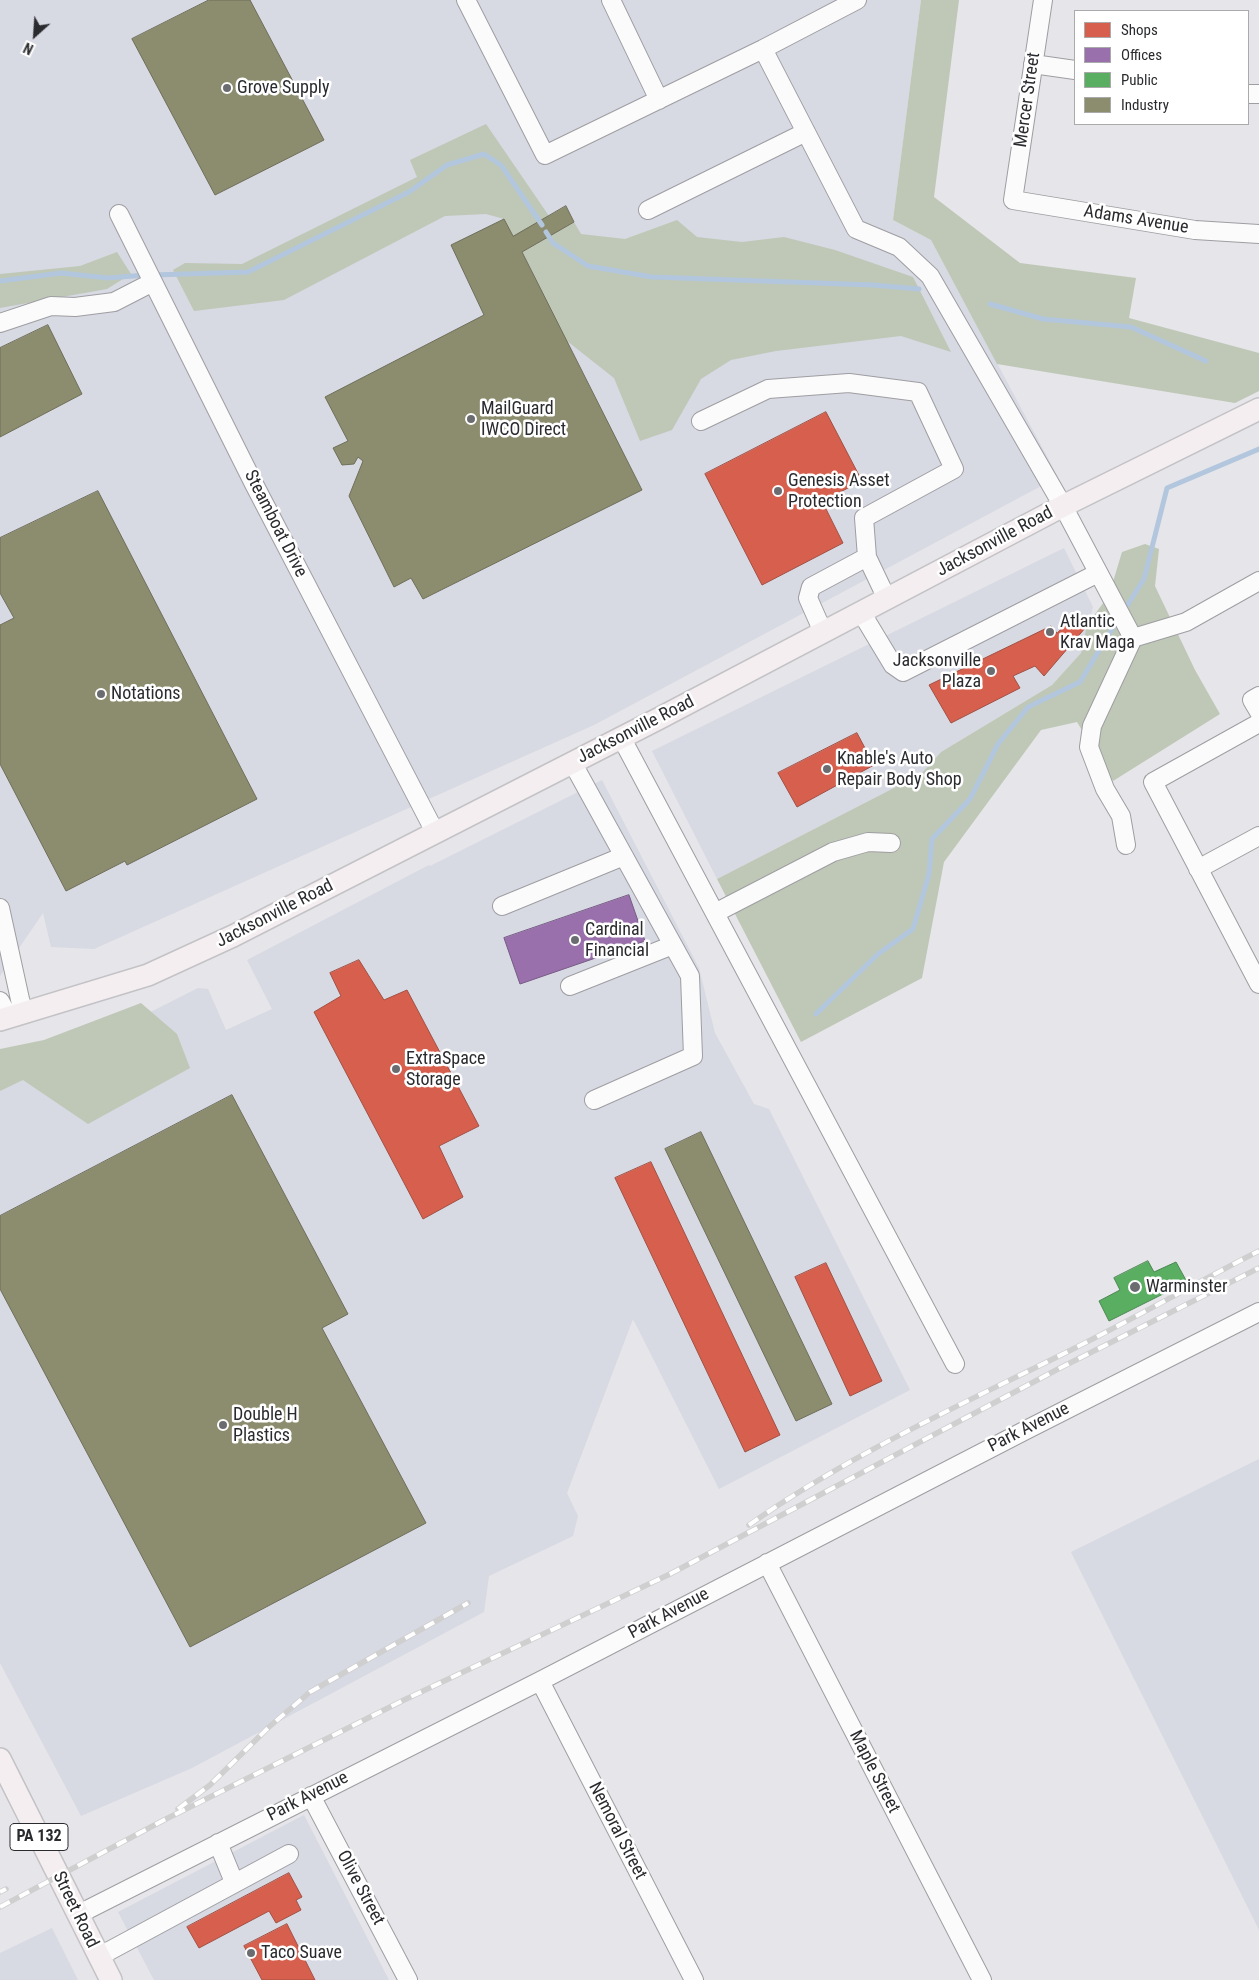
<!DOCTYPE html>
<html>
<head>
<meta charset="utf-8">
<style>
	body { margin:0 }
	#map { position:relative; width:1259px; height:1980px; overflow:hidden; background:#e5e5ea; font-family:"Roboto Condensed",sans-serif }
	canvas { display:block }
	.legend { position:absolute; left:1074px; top:10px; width:175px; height:115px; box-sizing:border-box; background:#fff; border:1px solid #aaaaab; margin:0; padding:6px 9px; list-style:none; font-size:15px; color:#2a2b2e }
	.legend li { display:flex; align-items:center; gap:10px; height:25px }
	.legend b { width:25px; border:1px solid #aaaaab }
	.north { position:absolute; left:10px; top:10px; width:50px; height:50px; -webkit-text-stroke:4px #fff; paint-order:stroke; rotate:206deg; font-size:14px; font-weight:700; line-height:20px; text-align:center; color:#2a2b2e }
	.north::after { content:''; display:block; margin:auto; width:18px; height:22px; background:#2a2b2e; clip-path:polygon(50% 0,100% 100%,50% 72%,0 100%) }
</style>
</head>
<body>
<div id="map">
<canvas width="1259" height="1980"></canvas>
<ul class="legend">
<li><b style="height:14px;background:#d6604d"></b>Shops</li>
<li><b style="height:14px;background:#9970ab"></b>Offices</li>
<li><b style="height:14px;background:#5aae61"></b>Public</li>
<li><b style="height:14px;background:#8c8c6e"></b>Industry</li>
</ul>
<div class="north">N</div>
</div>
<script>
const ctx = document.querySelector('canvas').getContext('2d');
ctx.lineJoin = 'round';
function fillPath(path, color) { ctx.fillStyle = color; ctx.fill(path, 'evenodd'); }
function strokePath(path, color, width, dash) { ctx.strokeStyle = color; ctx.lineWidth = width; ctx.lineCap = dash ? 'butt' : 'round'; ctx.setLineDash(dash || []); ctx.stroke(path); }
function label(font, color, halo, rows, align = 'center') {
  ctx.font = font + ' "Roboto Condensed",sans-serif'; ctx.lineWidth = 5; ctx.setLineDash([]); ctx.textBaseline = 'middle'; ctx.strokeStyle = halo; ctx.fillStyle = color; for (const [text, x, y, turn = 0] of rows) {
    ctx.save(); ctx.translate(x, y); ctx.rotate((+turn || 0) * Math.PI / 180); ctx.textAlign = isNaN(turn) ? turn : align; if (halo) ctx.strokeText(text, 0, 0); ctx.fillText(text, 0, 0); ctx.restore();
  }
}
fillPath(new Path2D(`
	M0,0h921l-28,220 38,20 127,237 -464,248 -500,224 -43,-2 -8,-34 -43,63z
	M1064,548l29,59 -12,46 -29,32 -111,67 -20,22 -204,105 -65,-128z
	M602,780l97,188 16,65 39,71 15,5 141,281 -191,99 -86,-170 -66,174 11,23 -5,20 -84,40 -5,36 -292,156 -111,48 -81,-153v-575l198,-100 10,1 18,41 46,-21 -25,-49 182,-95 1,1z
	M1259,1459v471l-188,-378z
	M304,1815l85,165h-235l-36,-68z
	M52,1928l26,52h-78v-27z`), '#d7d9e3');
fillPath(new Path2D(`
	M921,0h38l-25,197 86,66 116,15 -7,40 130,35v38l-24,12 -238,-39 -66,-124 -38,-20z
	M486,124l63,92 -36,20 -9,-17 -18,-5 -41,2 -161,84 -90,11 -21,-41 12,-7 57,1 175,-87 -7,-17z
	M677,220l20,17 45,5 42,-5 51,13 78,27 38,75 -50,-16 -125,15 -45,9 -30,19 -29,51 -32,11 -26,-63 -47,-37 -45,-89 52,-30 7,12 44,5z
	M117,252l14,22 -24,15 -107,19v-34l80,-8z
	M1145,544l14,5 -4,37 40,84 25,44 -107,67 -36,-59 -36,8 -97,132 -22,116 -121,64 -84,-163 204,-105 20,-22 111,-67 29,-32 6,-28 22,-30 13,-43z
	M141,1003l36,31 13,34 -102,56 -65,-44 -23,11v-42l44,-9z`), '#bfc8b6');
const shops = new Path2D(`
	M826,412l36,69 -40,20 21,42 -81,42 -57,-111z
	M1074,615l12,12 -42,49 -9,-10 -22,10 7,12 -69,35 -22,-38 122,-59 6,7z
	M857,733l17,32 -77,42 -19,-34z
	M359,960l25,40 23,-10 72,136 -40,20 24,51 -40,22 -109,-207 27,-16 -11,-23z
	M651,1162l129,273 -35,17 -130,-274z
	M826,1263l56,118 -32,15 -55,-119z
	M289,1873l13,24 -6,3 5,10 -25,13 -7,-12 -70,37 -12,-21z
	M287,1924l28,56h-53l-18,-34z`);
fillPath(shops, '#d6604d');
strokePath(shops, '#a25044', 1);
const offices = new Path2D(`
	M629,895l16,46 -125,43 -16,-46z`);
fillPath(offices, '#9970ab');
strokePath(offices, '#785b86', 1);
const public = new Path2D(`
	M1148,1261l6,11 22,-10 11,20 -78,39 -10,-20 21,-11 -6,-12z`);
fillPath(public, '#5aae61');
strokePath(public, '#4c8752', 1);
const industry = new Path2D(`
	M209,0h41l74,140 -109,55 -83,-156z
	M566,206l8,16 -52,30 120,238 -219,109 -12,-21 -17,9 -45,-91 14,-35 -5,-4 -4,7 -12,1 -9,-17 15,-7 -23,-44 159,-82 -33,-70 53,-26 9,17z
	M48,325l34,69 -82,43v-89z
	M98,491l159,308 -130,66 -2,-4 -59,30 -66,-127v-139l14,-7 -14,-25v-55z
	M232,1095l116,219 -26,14 104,195 -236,124 -190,-358v-73z
	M701,1132l131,272 -36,17 -131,-272z`);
fillPath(industry, '#8c8c6e');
strokePath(industry, '#6f6f5b', 1);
strokePath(new Path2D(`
	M546,232l7,11 35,23 64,11 221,8 46,4
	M154,275l94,-3 161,-80 38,-27 37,-11 17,11 41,60
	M0,281l61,-8 47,5 38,-3
	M990,304l53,15 88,8 75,34
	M1123,612l21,-33 23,-91 92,-39
	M816,1014l62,-60 35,-25 16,-55 3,-35 38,-40 28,-55 30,-37 52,-25 38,-63`), '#b2c6dd', 5);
const minor = new Path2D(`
	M466,0l79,155 218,-106 94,-49
	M611,0l48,100
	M1043,0l-30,200 182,30 64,4
	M763,49l93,180 43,18 31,29 133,230 70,132 53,-16 73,-41
	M1033,64l42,6
	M1248,94h11
	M648,210l158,-78
	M119,214l135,270 181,348
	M0,323l51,-17 24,1 39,-5 39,-20
	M701,421l67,-32 81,-6 69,9 36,77 -90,49 3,39 20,42
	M861,612l32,53 10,7 195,-99
	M823,632l-15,-34 3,-11 56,-30
	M1259,696l-7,4 7,12
	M1259,723l-106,59 106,202
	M621,737l334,627
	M572,762l118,214 3,80 -99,44
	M1126,845l-5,-29 -16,-27 -16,-42 3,-21 41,-88
	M1198,869l61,-33
	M502,906l122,-50
	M0,908l23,105
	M715,913l118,-61 35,-10 23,1
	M570,986l103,-41
	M0,1001l9,17
	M767,1563l215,417
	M540,1681l154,299
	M311,1796l97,184
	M218,1843l16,39
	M79,1914l461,-233 486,-251 233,-118
	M98,1957l191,-103`);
const major = new Path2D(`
	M0,1020l148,-45 85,-39 425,-217 405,-213 196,-97
	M0,1759l111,221`);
strokePath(minor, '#9e9ea2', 20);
strokePath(major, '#c3c3c6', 24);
strokePath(minor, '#fbfbfc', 18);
strokePath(major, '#f5eef1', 21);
const rail = new Path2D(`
	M749,1525c101,-71 212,-120 322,-175 64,-32 125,-67 188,-99
	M178,1809l32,-24 59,-58 41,-35 158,-89
	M0,1892l6,-3
	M0,1907l164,-87 240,-120 266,-126 392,-207 197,-99`);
strokePath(rail, '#cfcfd0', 5.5);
strokePath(rail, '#fff', 4, [11]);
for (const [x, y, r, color] of [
	[227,88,5,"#6b6c70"],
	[471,419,5,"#6b6c70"],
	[778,491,5,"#6b6c70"],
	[1050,632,5,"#6b6c70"],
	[991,671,5,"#6b6c70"],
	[101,694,5,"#6b6c70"],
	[827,769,5,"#6b6c70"],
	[575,940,5,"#6b6c70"],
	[396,1069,5,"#6b6c70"],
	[1135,1287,6,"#6b6c70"],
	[223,1425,5,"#6b6c70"],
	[251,1953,5,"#6b6c70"]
]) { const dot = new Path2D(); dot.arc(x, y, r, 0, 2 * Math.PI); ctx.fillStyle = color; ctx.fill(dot); strokePath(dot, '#fff', 2); }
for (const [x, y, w] of [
	[39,1837,58]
]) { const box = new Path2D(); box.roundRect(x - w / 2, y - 13.5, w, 27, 4); ctx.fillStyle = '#fff'; ctx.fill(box); strokePath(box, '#2a2b2e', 1); }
label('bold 16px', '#2a2b2e', null, [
	["PA 132",39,1837]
]);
label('18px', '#2a2b2e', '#fff', [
	["Grove Supply",237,88],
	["MailGuard",481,409],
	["IWCO Direct",481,430],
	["Genesis Asset",788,481],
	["Protection",788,502],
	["Atlantic",1060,622],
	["Krav Maga",1060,643],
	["Jacksonville",981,661,"right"],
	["Plaza",981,682,"right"],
	["Notations",111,694],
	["Knable's Auto",837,759],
	["Repair Body Shop",837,780],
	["Cardinal",585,930],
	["Financial",585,951],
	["ExtraSpace",406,1059],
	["Storage",406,1080],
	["Warminster",1146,1287],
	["Double H",233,1415],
	["Plastics",233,1436],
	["Taco Suave",261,1953]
], 'left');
label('18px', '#2a2b2e', '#fff', [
	["Mercer Street",1028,100,-82],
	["Adams Avenue",1136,220,9],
	["Steamboat Drive",275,524,63],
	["Jacksonville Road",995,542,-28],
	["Jacksonville Road",636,730,-27],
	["Jacksonville Road",275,914,-27],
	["Park Avenue",1029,1428,-27],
	["Park Avenue",669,1614,-28],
	["Maple Street",874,1772,63],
	["Park Avenue",308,1797,-27],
	["Nemoral Street",617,1831,63],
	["Olive Street",360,1888,62],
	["Street Road",75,1910,64]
]);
</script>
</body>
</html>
